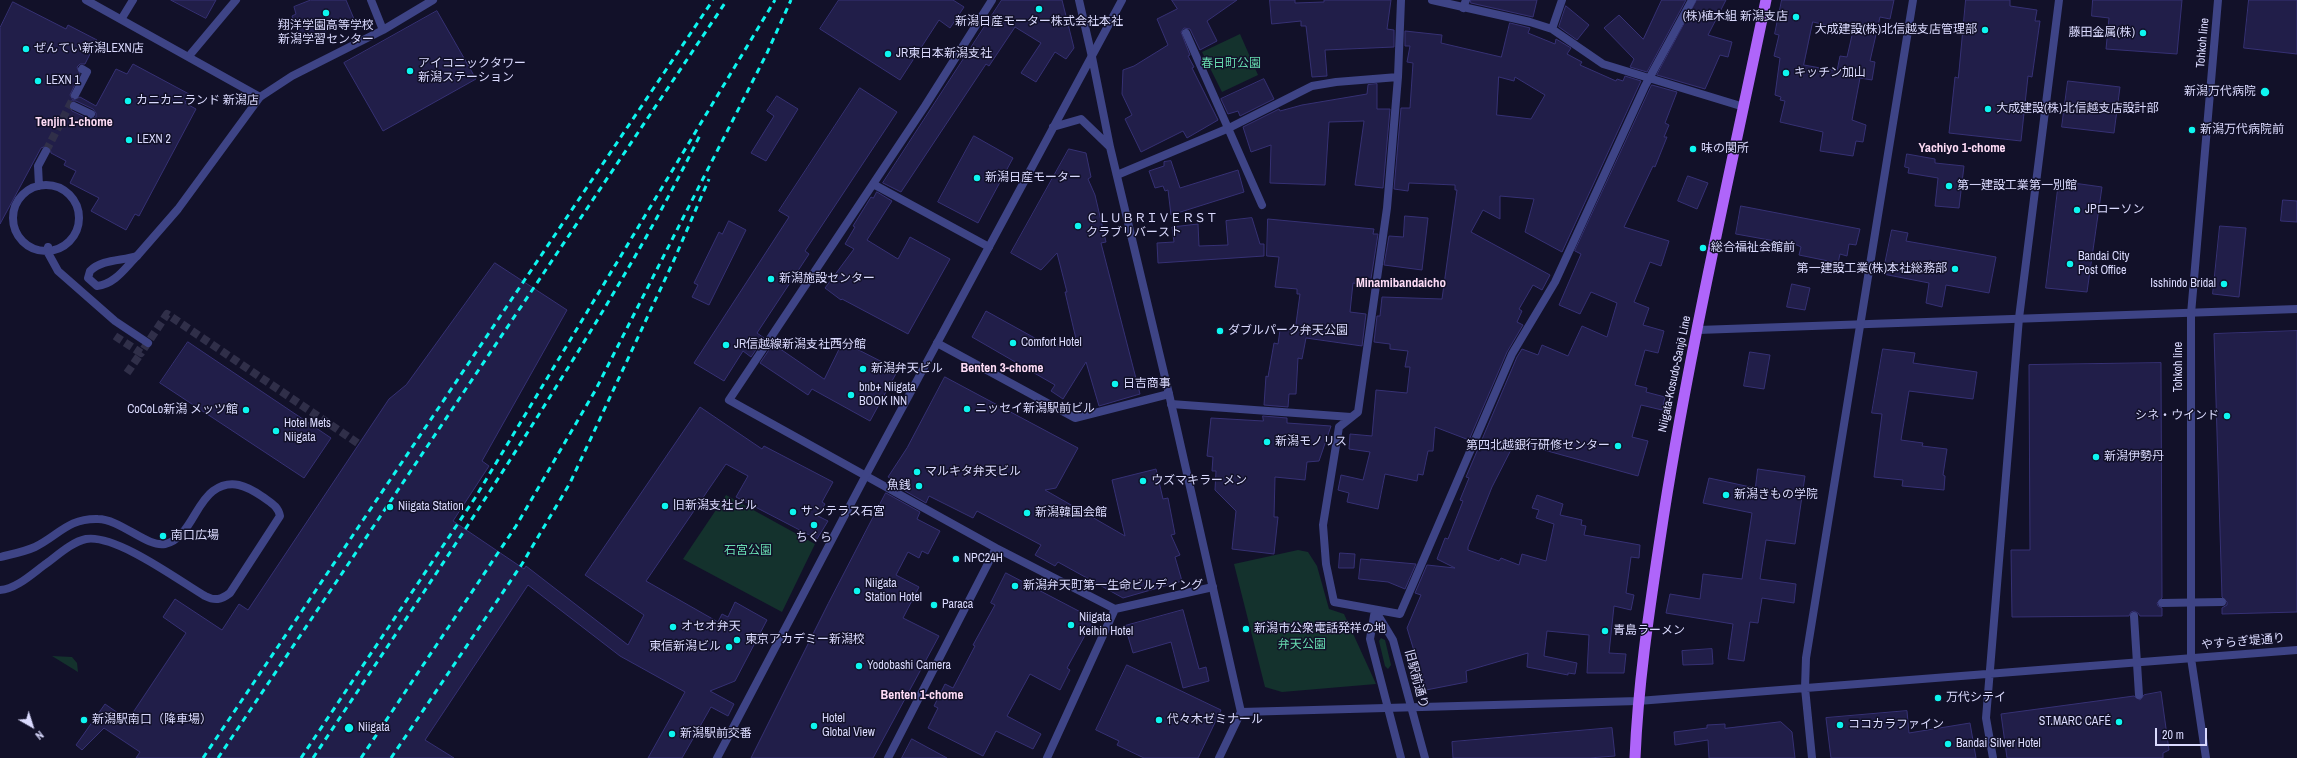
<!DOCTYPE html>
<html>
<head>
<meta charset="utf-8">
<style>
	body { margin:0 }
	#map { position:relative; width:2297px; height:758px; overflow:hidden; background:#121129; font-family:"Archivo Narrow",sans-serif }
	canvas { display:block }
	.north { position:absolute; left:12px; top:706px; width:40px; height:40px; -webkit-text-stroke:3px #121129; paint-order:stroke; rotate:141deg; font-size:11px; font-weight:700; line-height:16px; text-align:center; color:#dadafe }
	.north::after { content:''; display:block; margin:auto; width:14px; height:18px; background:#dadafe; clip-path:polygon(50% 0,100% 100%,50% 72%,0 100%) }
	.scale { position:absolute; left:2155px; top:728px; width:52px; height:18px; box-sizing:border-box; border:2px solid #dadafe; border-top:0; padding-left:5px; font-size:12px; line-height:14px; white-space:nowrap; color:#dadafe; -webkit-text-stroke:3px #121129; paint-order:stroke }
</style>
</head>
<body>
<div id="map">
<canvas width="2297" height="758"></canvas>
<div class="north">N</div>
<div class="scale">20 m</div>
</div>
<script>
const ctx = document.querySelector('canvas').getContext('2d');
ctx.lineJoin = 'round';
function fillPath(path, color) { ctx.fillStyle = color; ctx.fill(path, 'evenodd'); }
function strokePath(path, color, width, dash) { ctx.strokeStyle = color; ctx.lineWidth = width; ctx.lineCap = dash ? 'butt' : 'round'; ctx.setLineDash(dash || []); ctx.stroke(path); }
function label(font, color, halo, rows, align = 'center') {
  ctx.font = font + ' "Archivo Narrow","Noto Sans JP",sans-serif'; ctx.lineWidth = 3; ctx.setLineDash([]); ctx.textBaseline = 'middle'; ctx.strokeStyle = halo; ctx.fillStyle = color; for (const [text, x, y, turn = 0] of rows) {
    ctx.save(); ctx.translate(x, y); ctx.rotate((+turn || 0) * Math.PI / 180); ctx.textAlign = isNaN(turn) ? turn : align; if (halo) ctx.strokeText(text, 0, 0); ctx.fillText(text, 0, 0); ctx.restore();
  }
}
fillPath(new Path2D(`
	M1240,34l18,41 -36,17 -20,-40z
	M726,495l89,49 -33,68 -99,-53z
	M1298,550l10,2 9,14 12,43 15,5 32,70 -94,8 -17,-5 -31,-123z
	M1381,638l4,2 6,25 -3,4 -3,-3 -6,-25z
	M52,656l20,1 5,6 1,9z`), '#14322d');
const building = new Path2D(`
	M171,0h45l-10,18z
	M311,0h35l8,19 -52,22 -10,-25 4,-2 -2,-7z
	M839,0h114l11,7 -14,21 -11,-8 -39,60 -80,-51z
	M1002,0h60l12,48 -8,11 -11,-7 -19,30 -15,-9 20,-30 -26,-16 -26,39 -3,-2 -85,128 -18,-9z
	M1172,0h65l-30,21 10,20 -17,9 -10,-21 -6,-1 -3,4 9,23 -2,1 6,11 -2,1 26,52 -31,18 -4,-7 -42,21 -16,-33 7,-4 -10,-21 1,-24 11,-4 34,-21 -11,-26 20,-10z
	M1270,0h25v3l29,-1v-2h67l-4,29 7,1v17l-69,3 2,26 -15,1 -6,-51h-5v-5l-29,3z
	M1471,0h66l-4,17 -62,-14z
	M1662,0h24l-39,72 -17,-5 4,-8 -30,-31 15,-13 24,24z
	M1697,0h29l-18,35 24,7 -4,15 -8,-2 -15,34 -48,-14z
	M1782,0h112l-4,19 -10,-2 -10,44 5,1 -3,18 -12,-2 -8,42 14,5 -3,17 -7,-1 -3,15 -33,-5 3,-19 -43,-10 5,-21 -5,-1 1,-3 -6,-2 5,-37 -6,-2 5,-21 -4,-1zM1813,22l40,9 -6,26 -7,-1 -3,15 -33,-6z
	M1966,0h44v6l27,4 -2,11h5l-8,56 -4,-1 -7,65 -72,-8 6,-56 3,1z
	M2093,0h89l-5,54 -71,-5 3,-31 -17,-2z
	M2249,0h48v54l-53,-6z
	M13,2l53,27 2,-4 29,15 -12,24h-5l-3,3 3,7 -10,21 3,5 7,-3 16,9 20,-37 11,5 6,-10 56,30 -4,9 11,6 -57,107 -4,-2 -9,16 -35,-19 8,-13 -29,-15 6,-12 -12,-6 2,-4 -15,-8 -1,-5 -4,-2 -5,2 -41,76v-196zM71,101h5l17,8 3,4v4l-7,2 -17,-8 -3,-5z
	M1566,6l23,19 -12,15 -18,-13z
	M437,11l39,68 -93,52 -39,-68z
	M1510,23l20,5 -2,5 27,11 1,-5 15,9 -4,6 15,8 -2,3 36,16 1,-2 6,2 2,-5 16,5 -79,171 -37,-20 9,-33 -34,-3v23l-17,-9 -12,22 79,43 -8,15 -9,-5 -14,24 3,2 -5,11 6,3 -16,27 -38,88 -34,-13 -2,24h-5l-5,24 -5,-1 -1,7 -32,-7 -7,35 -31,-7 2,-9 -11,-3 3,-15 22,5 7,-28 -21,-3 1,-15 22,2 4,-46 31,3 3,-26h-5l3,-16 -18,-2v-5l-16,-2 3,-26h3l2,-19 60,2 15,-109h-2v-5l-46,-2 -1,8 -14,-2 7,-81h9l3,-45 -6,-1 3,-16h-5v-15l37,4 -1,8 60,14zM1499,77l15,4 1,-4 30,18 -14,24 -34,-4z
	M1264,79l10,20 -34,17 -2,-5 -10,3 -7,-15z
	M2068,81l52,6 -6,46 -52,-6z
	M1377,84v25h13l-7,79 -28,-3 9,-64 -35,1 -4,63 -55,-2 1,-38 -20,7 -8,-25 36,-18 1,2 22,-6 65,-11 1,-9z
	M1652,85l25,7 -12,31 4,2 -5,12h3l-12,30 -2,-1 -29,61 45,14 -8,25 -11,-4 -16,40 15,6 -6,17 21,6 -6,22 -13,-3 -10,35 12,3 -1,4 19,5 -3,13 -21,-5 -9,32 16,4 -10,35 -123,-34 -23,45 -24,60v3l31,11 2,-3 18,7 3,-11 24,7 8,-37 -18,-6 3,-8 -7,-2 5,-13 26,9 -3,11 22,5 -1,5 5,1 -2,9 56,10 -1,13 -8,-1 -5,36 8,2 -3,15 -17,-4 -5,47 17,1 -2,19h-37l2,-38 -42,-4 -3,25 33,7 -2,11 -7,-1v2l-41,-8 1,-14 -62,18 1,11 -41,8 -19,-62 14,-33 -6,-2 12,-28 28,3 -18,-9 8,-21 3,1 15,-38 -3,-1 9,-22 -3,-1 51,-120 5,-8 16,6 4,-10 26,11 14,-30 25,11 10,-34 -26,-11 -11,22 -21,-9 22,-51 -6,-3z
	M860,88l37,24 -92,139 4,3 -52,79 7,5 -13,19 -8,-6 -19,30 -30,-18 95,-146 -10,-6z
	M777,96l21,13 -32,52 -15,-8 23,-37 -7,-5z
	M974,136l39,22 -35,65 -40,-21z
	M1069,149l17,4 5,24 -3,2 7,16 11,47 -5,1 39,151 -41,12 -13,-44 -23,37 -12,-8 4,-6 -83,-48 14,-26 65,36 25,-8 -11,-47h2l-10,-39 -16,17 -30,-17z
	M1907,154l28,5v4l29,3 -5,42 -24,-2 3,-28 -30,-5 1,-5 -4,-1z
	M1171,161l9,27 58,-18 6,22 -73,23 -3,-25 -3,1 -2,-5 -8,2 -6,-17 15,-5v-4z
	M1688,176l20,7 -11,26 -19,-8z
	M2059,181l43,6 -15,105 -41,-4z
	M877,192l15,9 -25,39 31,19 12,-22 40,22 -42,75 -66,-35 -1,1 -16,-12 29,-39 -9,-5 10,-17 -2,-1 18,-29 2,1z
	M2283,200l14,1v21l-16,-1z
	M1741,206l119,23 -4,16 -7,-1 -2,12 -7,-2 -2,9 -39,-8 2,-8 -4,-2 -61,-11z
	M1405,216l23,2 -6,52 -38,-5 5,-29 14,1z
	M1252,218l8,26h4v12l-106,7 -1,-20 17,-1 -2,-15 26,-3 1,22 29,-1 -2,-24z
	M1268,219l106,10 -1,5h5l-8,51 -17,-2 -3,29 16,2 -4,32 -56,-8 -4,21 -4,-1 -2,36h-7l-1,13 -24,-2 2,-29 2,1 6,-34 4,1 2,-14 15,1 5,-37h-3v-5l-22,-2 4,-30 -12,-1z
	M729,221l17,9 -37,75 -17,-8 6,-12 -4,-2 25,-51 3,2z
	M2220,226l26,2 -7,69 -26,-3z
	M1892,230l16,3 -2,8 90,16 -7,36 -43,-8 -4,22 -16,-4 3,-20 -46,-9z
	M495,263l72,47 -85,151 7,5 -36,55 71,48 2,-3 102,79 16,-30 -59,-40 115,-168 62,42 2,-3 69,36 -11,20 3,2 -7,12 10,5 -11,18 -81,-42 12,-21 -22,-12 -80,117 72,41 4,-8 6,3 7,-15 32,18 -32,61 -25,10 24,13 -6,12 -17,-9 -29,51h-34l37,-66 -65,-36 -92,-71 -103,155 29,18h-318l4,-6 -36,-24 -22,22 -6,-5 29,-41 23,16 58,-87 -23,-16 12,-18 47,31 17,-26 9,6 141,-211 17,-14z
	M1792,284l18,4 -5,22 -18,-3z
	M2297,331v281l-75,2v-6l5,-3v-3l-5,-5 -8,-263z
	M188,342l143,96 -27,40 -144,-95z
	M843,342l55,28 -28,51 -58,-32 -4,6 -48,-32 13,-19 51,35z
	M1883,349l32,4 -2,10 64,9 -4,27 -64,-8 -8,49 22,3 -1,3 25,3 -4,26 2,1 -1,14 -42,-4 1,-6 -29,-3 8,-63 -10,-1z
	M1750,352l20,3 -6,34 -20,-3z
	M2161,363l1,235 -5,5 1,3 4,2v8h-22l-2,-3 -4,-2 -3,1 -2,4 -117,1 -1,-67h19l-1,-185z
	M945,377l133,71 -22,40 -11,2 80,46 -13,-56 44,-11 7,30 5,-1 7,36 -4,1 9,20 -5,2 7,24 -59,17 -65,-36 -3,4 -20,-11 6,-10 -64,-34 -4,7 -44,-22 -3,7 -35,-20 2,-4 -5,-2 19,-29z
	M1263,416l24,2v5l44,3 -12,35 -12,1 -2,18 -30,-3 -1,40h4l-4,37 -42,-5 4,-38 -21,-21 1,-19h-4l1,-14 -6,-1 4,-38 52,3z
	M1758,469l47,7 -10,68 -29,-4 -6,39 36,5 -2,19 -32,-5 -4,25 -8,-1 -6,39 -16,-2 5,-35 -67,-11 4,-19 30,5 3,-25 39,5 10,-66 -49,-10 6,-25 46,10z
	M886,493l34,19 -3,7 23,12 -12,23 -6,-3 -3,7 -11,-6 -12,23 23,12 -16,31 36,18 -66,122h-122l77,-154z
	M1340,553l15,1 -1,14h-15z
	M1361,559l55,5 -11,25 -17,-7 -29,-3z
	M1006,573l88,46 -27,49 3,2 -10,20 -30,-16 -23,42 34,18 -8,15 -37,-18 -13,25 -55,-28 10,-20 -4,-2 11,-22 8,4 22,-42 -2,-1 22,-40 -4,-2z
	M1183,610l16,59 7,-2 3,14 -26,7 -12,-46 -38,11 -8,-27z
	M1712,649l1,15 -30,1 -1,-14z
	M1127,665l94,45 -23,48h-54l-27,-13 2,-4 -23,-11z
	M2161,692l8,58 -6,3v5h-156l-6,-44 133,-18 6,4 4,-5z
	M1907,711l2,22 61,-10 6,35h-145l-5,-40z
	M1781,722l11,10 3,26h-86l-1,-18 -33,5 -1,-13 33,-4v-3l18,-1v4z
	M1612,728l3,28 -26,2h-136l-1,-16z
	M912,739l35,19h-45z`);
fillPath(building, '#211e49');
strokePath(building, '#363174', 1);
strokePath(new Path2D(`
	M46,151l29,-56
	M115,336l26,17 26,-39 192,130
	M127,373l14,-20`), '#302f49', 8, [8, 4]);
strokePath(new Path2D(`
	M75,95l12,-23 -5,-3
	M74,106l17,8
	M13 218a33 33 0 1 1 66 0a33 33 0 1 1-66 0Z
	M39,186l-1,-20 8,-15
	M48,247l-1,4 11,20 57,50 33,22
	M2162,603l60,-1
	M2134,616l5,79`), '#3e4486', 8);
strokePath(new Path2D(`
	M371,0l12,30
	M992,0l-67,106 -196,294 267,148 119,61 98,-22
	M1079,0l13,57
	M1401,0l-3,77 -11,131 -29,204 -19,15 -16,98 3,39 8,38 66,12 112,-260 43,-72 90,-196 47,-86
	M1432,0l98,22 22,7 51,35 141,43
	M1463,8l3,-8
	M122,18l11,-18
	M1552,29l10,-29
	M1186,33l76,172
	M189,56l47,-56
	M260,97l32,-21 91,-46 50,-30
	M1117,175l112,-47 83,-42 24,-4 62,-5
	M873,184l116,63
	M137,256c-12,12 -22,28 -40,30l-9,-8 2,-7c12,-12 32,-10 47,-15z
	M1698,330l599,-21
	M937,343l138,75 94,-24
	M1171,404l180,13
	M1375,610l18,30 32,118
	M1375,610l-5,29 31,119
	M888,758l108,-210
	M1047,758l68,-149`), '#3e4486', 8);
strokePath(new Path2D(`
	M86,0l174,97 -82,112 -41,47
	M1092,57l18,90 59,247 72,318 -22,46
	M1053,127l28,-8 28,27
	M0,557c12,-3 24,-5 35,-10 23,-11 33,-29 63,-28 22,0 50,29 67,25 24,-5 30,-40 48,-53 18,-13 34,-5 50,6 8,6 15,9 17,19l-50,77c-9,7 -15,8 -25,3 -27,-16 -89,-62 -119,-57 -14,3 -27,15 -39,24 -13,9 -30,26 -47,27
	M1241,712l397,-11 659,-51
	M717,758l149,-283 256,-475
	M1812,758l-7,-70 1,-30 107,-658
	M1993,758l-7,-40 33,-400 40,-318
	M2206,758l-15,-100v-344l27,-314`), '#3e4486', 8);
strokePath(new Path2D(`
	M1635,758c3,-74 14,-146 25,-219 27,-181 69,-360 106,-539`), '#af65fa', 11);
strokePath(new Path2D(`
	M203,758l510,-758
	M218,758l509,-758
	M301,758l174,-260 300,-498
	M313,758c82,-123 165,-245 243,-371 52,-83 102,-166 145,-254
	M361,758l155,-232 79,-135 172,-338 24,-53
	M391,758l131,-194 48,-81 104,-223 35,-81`), '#0df6f0', 3, [6, 5]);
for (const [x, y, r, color] of [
	[1039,9,4,"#0df6f0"],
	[326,13,4,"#0df6f0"],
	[1796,17,4,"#0df6f0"],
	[1985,30,4,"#0df6f0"],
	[2143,33,4,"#0df6f0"],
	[26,49,4,"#0df6f0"],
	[888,54,4,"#0df6f0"],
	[410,71,4,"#0df6f0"],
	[1786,73,4,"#0df6f0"],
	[38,81,4,"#0df6f0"],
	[2265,92,5,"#0df6f0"],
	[128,101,4,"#0df6f0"],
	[1988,109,4,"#0df6f0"],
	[2192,130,4,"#0df6f0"],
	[129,140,4,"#0df6f0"],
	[1693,149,4,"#0df6f0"],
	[977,178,4,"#0df6f0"],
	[1949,186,4,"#0df6f0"],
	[2077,210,4,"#0df6f0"],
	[1078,226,4,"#0df6f0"],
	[1703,248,4,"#0df6f0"],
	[2070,264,4,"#0df6f0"],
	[1955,269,4,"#0df6f0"],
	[771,279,4,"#0df6f0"],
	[2224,284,4,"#0df6f0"],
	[1220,331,4,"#0df6f0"],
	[1013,343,4,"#0df6f0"],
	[726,345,4,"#0df6f0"],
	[863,369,4,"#0df6f0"],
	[1115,384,4,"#0df6f0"],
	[851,395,4,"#0df6f0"],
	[967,409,4,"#0df6f0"],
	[246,410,4,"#0df6f0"],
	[2227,416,4,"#0df6f0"],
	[276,431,4,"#0df6f0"],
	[1267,442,4,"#0df6f0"],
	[1618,446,4,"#0df6f0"],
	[2096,457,4,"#0df6f0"],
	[917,472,4,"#0df6f0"],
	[1143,481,4,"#0df6f0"],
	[919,486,4,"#0df6f0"],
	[1726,495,4,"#0df6f0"],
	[665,506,4,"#0df6f0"],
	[390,507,4,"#0df6f0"],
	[793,512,4,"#0df6f0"],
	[1027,513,4,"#0df6f0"],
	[814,525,4,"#0df6f0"],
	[163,536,4,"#0df6f0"],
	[956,559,4,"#0df6f0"],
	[1015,586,4,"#0df6f0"],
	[857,591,4,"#0df6f0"],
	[934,605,4,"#0df6f0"],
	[1071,625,4,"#0df6f0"],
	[673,627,4,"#0df6f0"],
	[1246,629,4,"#0df6f0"],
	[1605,631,4,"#0df6f0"],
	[737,640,4,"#0df6f0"],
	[729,647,4,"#0df6f0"],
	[859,666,4,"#0df6f0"],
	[1938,698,4,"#0df6f0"],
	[84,720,4,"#0df6f0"],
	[1159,720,4,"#0df6f0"],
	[2119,722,4,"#0df6f0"],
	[1840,725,4,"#0df6f0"],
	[814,726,4,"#0df6f0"],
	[349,728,5,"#0df6f0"],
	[672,734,4,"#0df6f0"],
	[1948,744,4,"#0df6f0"]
]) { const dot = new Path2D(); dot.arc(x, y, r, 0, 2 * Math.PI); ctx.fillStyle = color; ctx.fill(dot); strokePath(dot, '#121129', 1.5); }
label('12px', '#dadafe', '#121129', [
	["(株)植木組 新潟支店",1788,17,"right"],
	["新潟日産モーター株式会社本社",1039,22,"center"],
	["翔洋学園高等学校",326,26,"center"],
	["新潟学習センター",326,40,"center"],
	["大成建設(株)北信越支店管理部",1977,30,"right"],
	["藤田金属(株)",2135,33,"right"],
	["ぜんてい新潟LEXN店",34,49],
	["JR東日本新潟支社",896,54],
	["アイコニックタワー",418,64],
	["新潟ステーション",418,78],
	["キッチン加山",1794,73],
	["LEXN 1",46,81],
	["新潟万代病院",2256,92,"right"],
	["カニカニランド 新潟店",136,101],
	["大成建設(株)北信越支店設計部",1996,109],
	["新潟万代病院前",2200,130],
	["LEXN 2",137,140],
	["味の関所",1701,149],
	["新潟日産モーター",985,178],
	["第一建設工業第一別館",1957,186],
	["JPローソン",2085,210],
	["ＣＬＵＢＲＩＶＥＲＳＴ",1086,219],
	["クラブリバースト",1086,233],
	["総合福祉会館前",1711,248],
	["Bandai City",2078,257],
	["Post Office",2078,271],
	["第一建設工業(株)本社総務部",1947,269,"right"],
	["新潟施設センター",779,279],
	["Isshindo Bridal",2216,284,"right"],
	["ダブルパーク弁天公園",1228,331],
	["Comfort Hotel",1021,343],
	["JR信越線新潟支社西分館",734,345],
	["新潟弁天ビル",871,369],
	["日吉商事",1123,384],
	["bnb+ Niigata",859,388],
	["BOOK INN",859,402],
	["ニッセイ新潟駅前ビル",975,409],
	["CoCoLo新潟 メッツ館",238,410,"right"],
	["シネ・ウインド",2219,416,"right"],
	["Hotel Mets",284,424],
	["Niigata",284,438],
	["新潟モノリス",1275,442],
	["第四北越銀行研修センター",1610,446,"right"],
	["新潟伊勢丹",2104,457],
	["マルキタ弁天ビル",925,472],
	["ウズマキラーメン",1151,481],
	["魚銭",911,486,"right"],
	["新潟きもの学院",1734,495],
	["旧新潟支社ビル",673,506],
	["Niigata Station",398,507],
	["サンテラス石宮",801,512],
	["新潟韓国会館",1035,513],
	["南口広場",171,536],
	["ちくら",814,538,"center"],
	["NPC24H",964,559],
	["Niigata",865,584],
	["Station Hotel",865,598],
	["新潟弁天町第一生命ビルディング",1023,586],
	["Paraca",942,605],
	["Niigata",1079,618],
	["Keihin Hotel",1079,632],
	["オセオ弁天",681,627],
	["新潟市公衆電話発祥の地",1254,629],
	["青島ラーメン",1613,631],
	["東京アカデミー新潟校",745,640],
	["東信新潟ビル",721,647,"right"],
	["Yodobashi Camera",867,666],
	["万代シテイ",1946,698],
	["Hotel",822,719],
	["Global View",822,733],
	["新潟駅南口（降車場）",92,720],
	["代々木ゼミナール",1167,720],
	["ST.MARC CAFÉ",2111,722,"right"],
	["ココカラファイン",1848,725],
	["Niigata",358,728],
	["新潟駅前交番",680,734],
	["Bandai Silver Hotel",1956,744]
], 'left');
label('12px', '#dadafe', '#121129', [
	["Tohkoh line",2203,43,-85],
	["Tohkoh line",2179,367,-90],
	["Niigata-Kosudo-Sanjō Line",1675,374,-78],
	["やすらぎ堤通り",2243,642,-5],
	["旧駅前通り",1416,679,75]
]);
label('12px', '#67dcb0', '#121129', [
	["春日町公園",1231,64],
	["石宮公園",748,551],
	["弁天公園",1302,645]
]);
label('bold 13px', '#fedcf6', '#121129', [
	["Tenjin 1-chome",74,123],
	["Yachiyo 1-chome",1962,149],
	["Minamibandaicho",1401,284],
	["Benten 3-chome",1002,369],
	["Benten 1-chome",922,696]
]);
</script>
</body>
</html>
